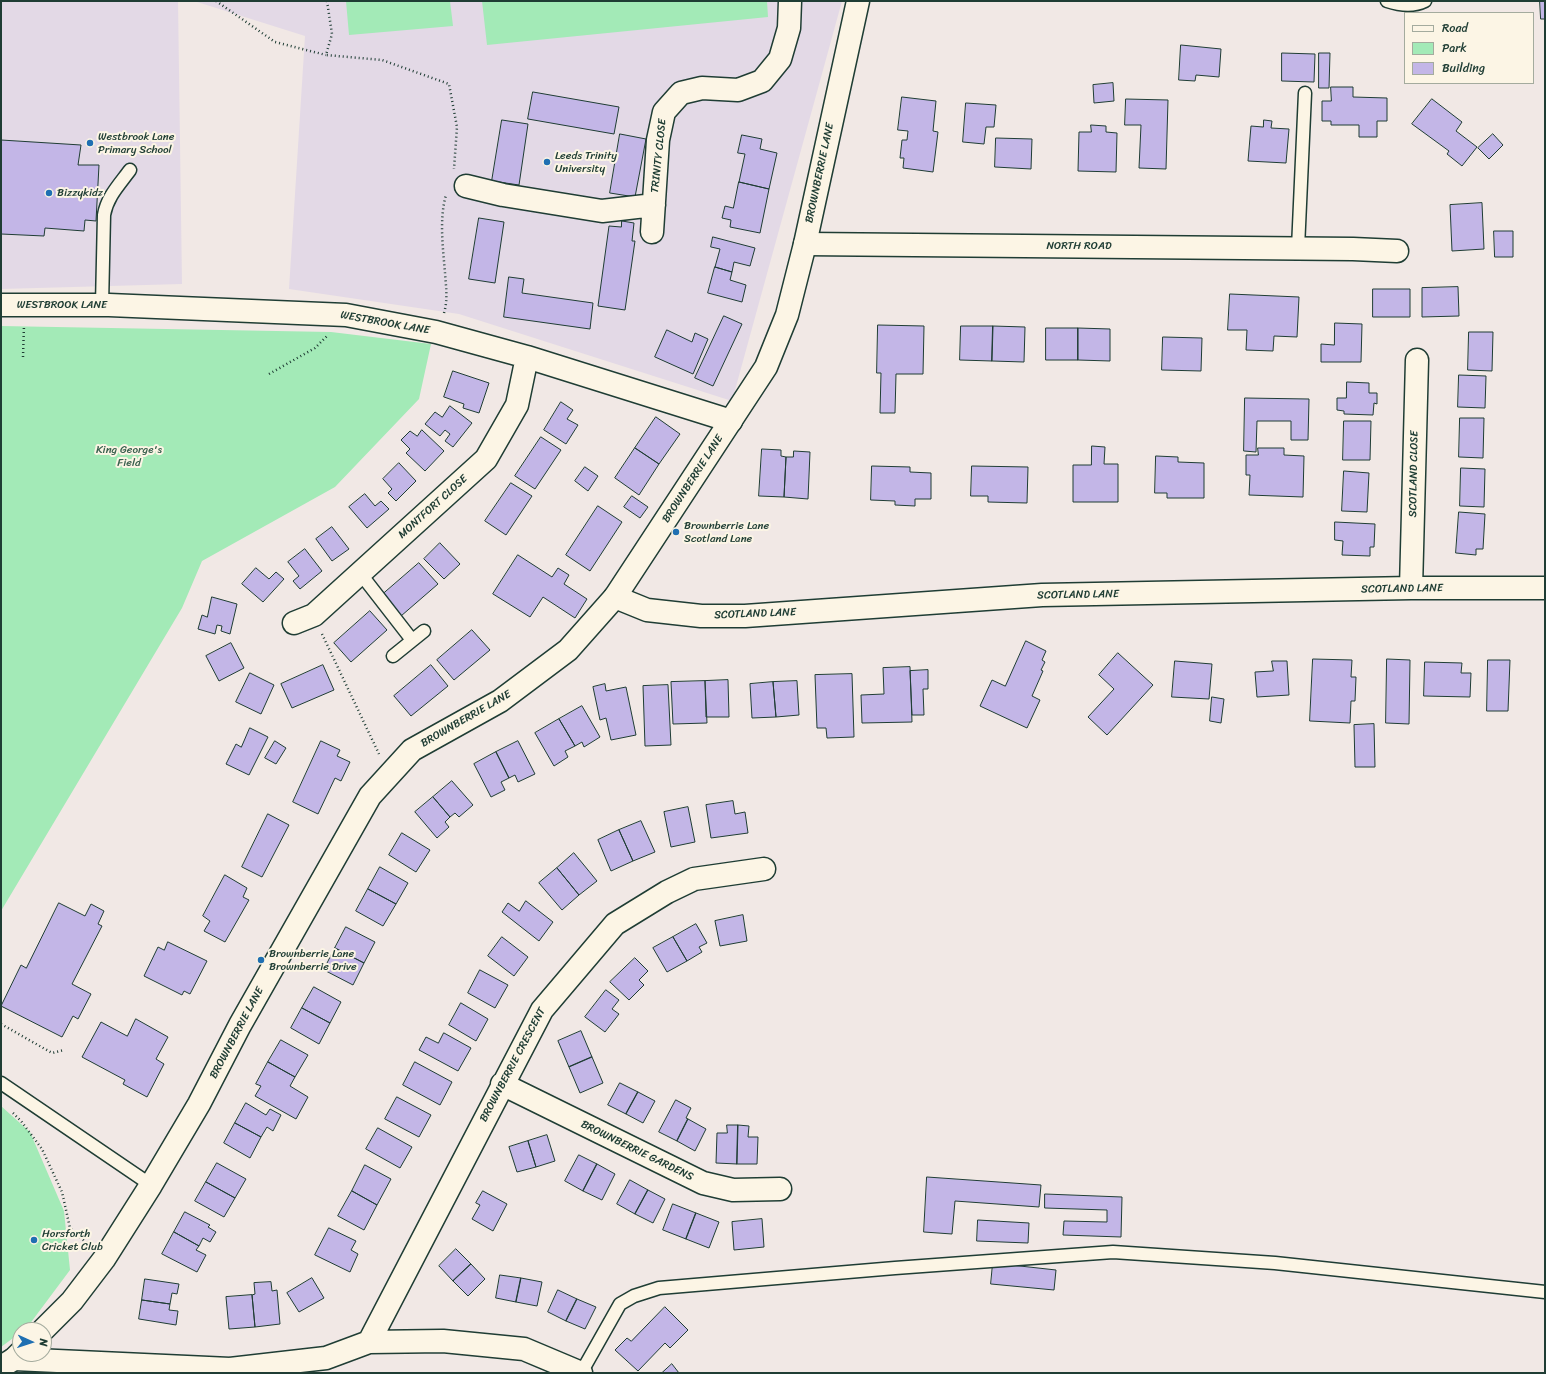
<!DOCTYPE html>
<html>
<head>
<meta charset="utf-8">
<style>
	body { margin:0 }
	#map { position:relative; width:1546px; height:1374px; overflow:hidden; background:#f1e8e5; font-family:Sriracha,sans-serif }
	canvas { display:block }
	.frame { position:absolute; inset:0; border:2px solid #1f3d34; pointer-events:none }
	.legend { position:absolute; left:1404px; top:12px; width:130px; height:72px; box-sizing:border-box; background:#fcf5e5; border:1px solid #a4ab9e; margin:0; padding:5px 7px; list-style:none; font-size:12px; color:#1f3d34 }
	.legend li { display:flex; align-items:center; gap:8px; height:20px }
	.legend b { width:20px; border:1px solid #a4ab9e }
	.north { position:absolute; left:12px; top:1322px; width:40px; height:40px; box-sizing:border-box; background:#fcf5e5; border:1px solid #a4ab9e; border-radius:50%; rotate:93deg; font-size:11px; font-weight:700; line-height:16px; text-align:center; color:#1f3d34 }
	.north::after { content:''; display:block; margin:auto; width:14px; height:18px; background:#1f6fb2; clip-path:polygon(50% 0,100% 100%,50% 72%,0 100%) }
</style>
</head>
<body>
<div id="map">
<canvas width="1546" height="1374"></canvas>
<div class="frame"></div>
<ul class="legend">
<li><b style="height:5px;background:#fcf5e5"></b>Road</li>
<li><b style="height:11px;background:#a3eab7"></b>Park</li>
<li><b style="height:11px;background:#c3b6e7"></b>Building</li>
</ul>
<div class="north">N</div>
</div>
<script>
const ctx = document.querySelector('canvas').getContext('2d');
ctx.lineJoin = 'round';
function fillPath(path, color) { ctx.fillStyle = color; ctx.fill(path, 'evenodd'); }
function strokePath(path, color, width, dash) { ctx.strokeStyle = color; ctx.lineWidth = width; ctx.lineCap = dash ? 'butt' : 'round'; ctx.setLineDash(dash || []); ctx.stroke(path); }
function label(font, color, halo, rows, align = 'center') {
  ctx.font = font + ' Sriracha,sans-serif'; ctx.lineWidth = 4; ctx.setLineDash([]); ctx.textBaseline = 'middle'; ctx.strokeStyle = halo; ctx.fillStyle = color; for (const [text, x, y, turn = 0] of rows) {
    ctx.save(); ctx.translate(x, y); ctx.rotate((+turn || 0) * Math.PI / 180); ctx.textAlign = isNaN(turn) ? turn : align; if (halo) ctx.strokeText(text, 0, 0); ctx.fillText(text, 0, 0); ctx.restore();
  }
}
fillPath(new Path2D(`
	M1,1h177l4,283 -181,5z
	M194,1h648l-110,400 -273,-87 -170,-25 16,-253z`), '#e3d9e6');
fillPath(new Path2D(`
	M346,1h104l3,25 -104,9z
	M482,1h285l1,16 -281,28z
	M1,326l330,6 100,12 -12,55 -84,88 -133,74 -20,47 -181,303z
	M1,1106l29,26 34,79 6,59 -44,59 -6,1v3l-19,14z`), '#a3eab7');
const building = new Path2D(`
	M1540,1h5v18h-4z
	M1181,45l40,4 -2,28 -23,-2 -1,6 -16,-1z
	M1282,53l33,1 -1,28 -32,-1z
	M1319,53h11l-1,35h-10z
	M1113,83l1,18 -20,2 -1,-18z
	M1331,87h22v10l34,1v23h-10v16h-18v-12h-28v-4h-9v-20h9z
	M533,92l86,15 -5,27 -86,-15z
	M902,97l34,4 -3,30 5,1 -5,40 -30,-4 1,-10h-4l2,-18h5l1,-9 -10,-1z
	M1126,99l42,1 -2,69 -27,-1 2,-43h-16z
	M1432,99l30,23 -6,9 21,16 -15,19 -15,-12 2,-3 -37,-27z
	M966,103l30,2 -2,22h-8l-2,17 -21,-2z
	M502,120l26,4 -9,61 -27,-4z
	M1264,120l8,1 -1,7 18,1 -3,34 -38,-2 3,-35 12,1z
	M1091,125l15,1v6l11,1 -1,39 -38,-1 1,-39h12z
	M620,134l26,5 -11,58 -25,-4z
	M1493,134l10,11 -14,14 -11,-11z
	M742,135l20,4 -2,10 17,4 -8,36 -30,-7 6,-28 -7,-1z
	M996,138l36,1 -1,30 -36,-2z
	M1,140l80,5 -3,20h21l-3,56 -11,-1 -1,11 -39,-3 -1,8 -43,-2z
	M739,182l30,7 -9,44 -30,-6 1,-7 -9,-2 3,-12 8,2z
	M1482,203l2,46 -32,2 -2,-46z
	M479,218l25,4 -9,61 -26,-4z
	M622,221l12,2 -2,18h3l-10,69 -27,-4 11,-80 12,1z
	M1494,231h19v26h-18z
	M713,237l42,11 -5,18 -16,-4 -2,10 -17,-5 5,-18 -9,-2z
	M715,267l17,5 -2,8 16,5 -4,17 -34,-9z
	M509,277l15,2 -2,14 71,10 -3,26 -86,-12z
	M1458,287l1,29 -37,1v-29z
	M1373,289h37v28h-37z
	M1230,294l69,3 -2,40 -23,-1 -1,15 -27,-1 1,-20h-19z
	M724,316l18,8 -29,62 -18,-8z
	M1335,323l27,1 -1,38h-40v-18l13,1z
	M878,325l46,1 -1,48h-27l-1,39h-15l1,-40h-4z
	M961,326h32l-1,35 -32,-1z
	M993,326l32,1 -1,35 -32,-1z
	M1046,328h32v32h-32z
	M1078,328l32,1v32l-32,-1z
	M667,330l25,12 3,-9 13,6 -15,35 -38,-17z
	M1469,332h24l-1,39 -24,-1z
	M1163,337l39,1 -1,33 -39,-1z
	M453,371l36,12 -10,30 -16,-5 1,-4 -20,-7z
	M1459,375l27,1 -1,32 -27,-1z
	M1347,382l22,1v10h8v11l-3,-1 -1,12 -29,-1v-3l-7,-1v-12h9z
	M1245,398l64,1 -1,41h-17v-19h-34l-1,31 -12,-1z
	M561,402l12,8 -6,9 11,6 -12,19 -22,-14z
	M450,406l22,17 -19,24 -8,-6 5,-7 -5,-4 -5,6 -15,-12 10,-12 7,5z
	M656,417l24,17 -21,30 -24,-16z
	M1460,418h24l-1,40 -24,-1z
	M1344,421h27l-1,39h-27z
	M422,430l22,21 -19,20 -19,-18 4,-4 -9,-9 9,-9 7,5z
	M541,437l20,13 -26,39 -20,-13z
	M1092,446l13,1 -1,17h14v38h-45v-37h18z
	M635,448l24,16 -20,31 -24,-17z
	M1258,448h26v7l20,1 -1,41 -54,-2 1,-20h-4v-20h12z
	M762,449l19,1v6l5,1 -2,40 -25,-1z
	M794,451l16,1 -2,47 -24,-2 2,-40h7z
	M1156,456l22,1v5l26,1v35h-37v-5h-12z
	M399,463l17,18 -20,20 -8,-8 4,-4 -9,-10z
	M872,466l38,1v5l21,1v26h-16v7l-20,-1v-4l-24,-1z
	M972,466l56,1 -1,36 -39,-1v-6h-17z
	M585,467l13,9 -10,15 -13,-10z
	M1461,468l24,1 -1,38 -24,-1z
	M1344,471l25,2 -2,39 -25,-1z
	M511,483l21,13 -26,39 -21,-14z
	M365,494l10,12 6,-5 8,8 -22,19 -18,-21z
	M632,496l16,11 -8,11 -16,-11z
	M598,506l24,16 -32,49 -24,-16z
	M1459,512l26,2 -2,35h-7v6l-20,-2z
	M1335,522l40,2 -1,23h-4v9l-28,-1 1,-14 -8,-1z
	M332,527l17,22 -17,12 -16,-22z
	M440,543l20,21 -16,15 -20,-20z
	M305,549l17,22 -22,18 -7,-8 6,-5 -11,-14z
	M518,555l34,22 6,-9 11,7 -5,9 23,15 -12,19 -32,-21 -13,20 -37,-23z
	M419,563l19,21 -37,32 -19,-21z
	M256,568l13,11 7,-7 8,7 -21,23 -21,-18z
	M212,597l25,7 -7,30 -9,-3 1,-5 -5,-1 -2,9 -17,-5 4,-14 5,2z
	M370,611l17,19 -36,32 -17,-19z
	M472,630l18,20 -36,30 -17,-20z
	M1026,641l20,10 -4,9 3,2 -4,8 2,1 -11,25 8,4 -13,28 -47,-22 12,-26 13,6z
	M231,643l13,25 -25,13 -13,-25z
	M1118,653l35,32 -46,50 -19,-18 26,-28 -15,-14z
	M1313,659l39,1 -1,17h5l-1,24h-4l-1,22 -40,-2z
	M1387,659l23,1 -1,64 -23,-1z
	M1488,660h22l-2,51h-21z
	M1175,661l37,3 -3,35 -37,-2z
	M1272,661h15l2,34 -32,2 -2,-25 18,-1z
	M1425,662l37,1 -1,10h10l-1,24 -46,-1z
	M323,665l11,25 -42,18 -11,-24z
	M431,665l17,21 -37,30 -17,-20z
	M910,667l2,55 -50,1 -1,-28 23,-1 -1,-26z
	M928,670v19h-5l1,26h-12l-2,-44z
	M250,673l24,12 -13,29 -25,-12z
	M852,674l2,63 -27,1 -1,-10h-9l-2,-53z
	M728,680l1,37h-23l-1,-36z
	M705,681l2,42 -34,1 -2,-42z
	M797,681l2,34 -23,2 -3,-35z
	M773,682l3,35 -24,1 -2,-34z
	M605,684l1,7 20,-4 10,48 -25,5 -5,-22 -6,2 -7,-33z
	M668,685l3,60 -26,1 -2,-60z
	M1212,697l12,2 -3,24 -11,-2z
	M582,706l18,31 -16,10 -2,-5 -7,4 -16,-27z
	M559,719l16,27 -10,5 3,6 -14,9 -19,-33z
	M1374,724l1,43h-20l-1,-42z
	M250,728l18,9 -19,38 -23,-11 10,-20 5,3z
	M275,741l11,7 -10,16 -11,-6z
	M321,741l19,9 -3,6 13,6 -9,19 -6,-3 -17,36 -25,-12z
	M518,741l17,33 -17,8 -3,-7 -6,3 -13,-26z
	M496,752l13,26 -8,4 4,8 -14,7 -17,-33z
	M452,781l21,24 -14,12 -4,-4 -5,4 -17,-20z
	M433,797l17,20 -5,5 4,5 -12,11 -22,-26z
	M733,801l2,13 10,-2 3,21 -37,5 -5,-33z
	M688,807l7,35 -24,5 -7,-35z
	M268,814l21,11 -27,52 -20,-10z
	M641,821l14,31 -22,9 -14,-31z
	M619,830l14,31 -22,10 -13,-31z
	M402,833l28,17 -14,22 -27,-17z
	M574,853l23,28 -18,14 -22,-27z
	M380,867l28,16 -12,21 -28,-15z
	M557,868l22,27 -17,15 -23,-27z
	M225,875l22,13 -4,9 6,3 -24,42 -21,-11 6,-10 -7,-5z
	M368,889l28,15 -13,22 -27,-15z
	M526,901l27,21 -14,19 -37,-29 6,-9 11,8z
	M59,903l26,13 6,-12 13,7 -6,13 4,2 -30,58 19,10 -13,25 -5,-3 -11,21 -61,-31 20,-41 5,3z
	M743,915l4,26 -27,5 -5,-25z
	M696,924l11,19 -8,4 3,5 -15,9 -14,-24z
	M346,927l29,15 -11,21 -29,-15z
	M502,937l26,20 -14,19 -26,-20z
	M673,937l14,24 -20,11 -14,-24z
	M168,942l39,19 -17,33 -6,-3 -2,4 -38,-19 14,-29 6,3z
	M335,948l29,15 -11,22 -29,-15z
	M635,958l13,13 -9,9 5,5 -15,15 -19,-18z
	M480,970l28,15 -13,23 -27,-15z
	M314,987l27,15 -11,21 -28,-15z
	M606,990l13,10 -7,9 7,5 -14,18 -20,-15z
	M461,1003l27,16 -12,22 -27,-16z
	M302,1008l28,15 -11,21 -28,-16z
	M136,1019l32,18 -12,22 8,5 -17,33 -24,-13 2,-4 -43,-23 19,-35 26,14z
	M581,1031l11,26 -23,10 -11,-26z
	M444,1033l27,15 -13,23 -39,-21 7,-13 12,6z
	M281,1040l27,15 -13,22 -27,-15z
	M592,1057l11,26 -23,10 -11,-26z
	M268,1062l27,15 -5,9 18,11 -12,22 -41,-23 6,-10 -5,-2z
	M415,1062l37,20 -12,23 -37,-20z
	M620,1083l18,9 -12,22 -18,-9z
	M638,1092l17,9 -12,22 -17,-9z
	M397,1097l34,18 -12,22 -34,-18z
	M676,1100l15,8 -5,10 2,1 -11,22 -18,-9z
	M246,1103l20,12 4,-6 11,6 -8,16 -6,-4 -6,10 -26,-14z
	M688,1119l18,10 -11,22 -18,-10z
	M235,1123l26,14 -11,21 -26,-15z
	M727,1125h11l-1,39 -21,-1 1,-30h10z
	M738,1125l11,1 -1,11h10l-1,27h-20z
	M378,1128l34,19 -12,21 -34,-19z
	M547,1135l8,26 -19,6 -8,-26z
	M528,1141l8,26 -19,5 -8,-25z
	M579,1155l18,9 -14,27 -18,-10z
	M217,1163l29,16 -11,19 -29,-16z
	M597,1164l18,10 -13,26 -19,-9z
	M365,1165l26,14 -14,26 -25,-14z
	M927,1177l114,8 -2,22 -84,-6 -3,33 -28,-2z
	M630,1180l18,10 -13,24 -18,-10z
	M206,1182l29,16 -11,19 -29,-16z
	M648,1190l17,9 -12,24 -18,-9z
	M352,1191l25,14 -13,25 -26,-14z
	M483,1191l24,13 -14,27 -21,-12 8,-14 -4,-2z
	M1045,1194l77,3 -1,40 -58,-2 1,-14 43,1v-12l-62,-2z
	M673,1204l23,9 -10,26 -23,-9z
	M185,1212l25,13 -2,2 8,5 -6,10 -7,-4 -4,8 -25,-14z
	M696,1213l23,9 -10,26 -23,-9z
	M762,1219l2,28 -30,3 -2,-28z
	M978,1220l51,3 -1,20 -51,-2z
	M329,1228l27,13 -5,9 7,4 -8,18 -35,-17z
	M174,1232l25,14 -3,4 10,5 -9,17 -35,-18z
	M456,1249l15,15 -18,17 -14,-15z
	M993,1263l63,7 -2,20 -63,-6z
	M471,1264l14,15 -17,17 -15,-15z
	M500,1275l21,3 -5,24 -20,-4z
	M312,1278l12,20 -25,14 -12,-19z
	M521,1278l21,4 -5,24 -21,-4z
	M145,1279l34,5 -2,10 -5,-1 -2,11 -28,-4z
	M271,1282l1,9 5,-1 3,34 -25,3 -3,-32 3,-1 -1,-11z
	M558,1290l19,9 -11,22 -18,-9z
	M252,1295l3,32 -26,2 -3,-32z
	M577,1299l19,8 -11,22 -19,-8z
	M142,1300l28,4 -1,6 9,1 -2,14 -37,-6z
	M665,1307l23,23 -18,18 -5,-5 -27,28 -23,-21 12,-12 4,3z
	M672,1364l7,9h-17z`);
fillPath(building, '#c3b6e7');
strokePath(building, '#1f3d34', 1);
const lane = new Path2D(`
	M1387,1c12,4 26,6 38,0
	M1298,248l7,-155
	M102,305l2,-90c3,-18 15,-30 26,-45
	M360,573l52,67
	M393,656l31,-25
	M1,1083l150,102
	M581,1373l39,-69 14,-8 25,-8 236,-20 218,-16 162,11 270,29`);
const street = new Path2D(`
	M466,186l37,9 99,16 52,-6
	M652,232l6,-92 6,-28 17,-19 21,-5 36,2 24,-9 18,-22 9,-31 1,-27
	M805,244l548,5 44,2
	M1,305h108l237,10 90,17 91,25 204,64
	M1411,588l6,-228
	M615,597l32,13 54,6h44l297,-21 369,-7h134
	M294,623l20,-8 172,-156 31,-54 10,-48
	M502,1084l201,99 30,7 47,-1
	M369,1342l173,-332 73,-86 52,-32 27,-13 70,-10
	M14,1359l216,10 96,-11 43,-16 74,-1 81,8 57,24`);
const secondary = new Path2D(`
	M43,1330l29,-29 32,-42 47,-74 48,-81 41,-79 130,-229 42,-46 88,-49 68,-51 47,-53 151,-230 21,-52 18,-71 53,-243
	M1,1367l13,-8 6,-6`);
strokePath(lane, '#1f3d34', 15);
strokePath(street, '#1f3d34', 25);
strokePath(secondary, '#1f3d34', 25);
strokePath(new Path2D(`
	M216,1l59,41 51,13
	M327,1l5,33 -6,21 56,5 67,24 8,43 -3,42
	M444,313c4,-13 2,-26 1,-40 -2,-25 -6,-54 1,-78
	M23,357l1,-32
	M269,374l46,-26 12,-12
	M322,634l57,120
	M1,1024l51,29 12,-3
	M13,1113l8,8 21,28 20,43 8,36 19,17`), '#1f3d34', 2.5, [1, 3]);
strokePath(lane, '#fcf5e5', 12);
strokePath(street, '#fcf5e5', 22);
strokePath(secondary, '#fcf5e5', 22);
for (const [x, y, r, color] of [
	[90,143,4,"#1f6fb2"],
	[547,162,4,"#1f6fb2"],
	[49,193,4,"#1f6fb2"],
	[676,532,4,"#1f6fb2"],
	[261,960,4,"#1f6fb2"],
	[34,1240,4,"#1f6fb2"]
]) { const dot = new Path2D(); dot.arc(x, y, r, 0, 2 * Math.PI); ctx.fillStyle = color; ctx.fill(dot); strokePath(dot, '#fcf5e5', 1.5); }
label('11px', '#1f3d34', '#fcf5e5', [
	["Westbrook Lane",98,137],
	["Primary School",98,150],
	["Leeds Trinity",555,156],
	["University",555,169],
	["Bizzykidz",57,193],
	["Brownberrie Lane",684,526],
	["Scotland Lane",684,539],
	["Brownberrie Lane",269,954],
	["Brownberrie Drive",269,967],
	["Horsforth",42,1234],
	["Cricket Club",42,1247]
], 'left');
label('11px', '#1f3d34', '#fcf5e5', [
	["TRINITY CLOSE",659,156,-84],
	["BROWNBERRIE LANE",820,173,-78],
	["NORTH ROAD",1079,246],
	["WESTBROOK LANE",62,305],
	["WESTBROOK LANE",385,323,10],
	["SCOTLAND CLOSE",1414,474,-89],
	["BROWNBERRIE LANE",693,479,-57],
	["MONTFORT CLOSE",433,507,-42],
	["SCOTLAND LANE",1402,589,-1],
	["SCOTLAND LANE",1078,595,-1],
	["SCOTLAND LANE",755,614,-2],
	["BROWNBERRIE LANE",466,719,-30],
	["BROWNBERRIE LANE",237,1033,-62],
	["BROWNBERRIE CRESCENT",513,1065,-62],
	["BROWNBERRIE GARDENS",637,1151,26]
]);
label('11px', '#39604e', '#fcf5e5', [
	["King George's",129,450],
	["Field",129,463]
]);
</script>
</body>
</html>
